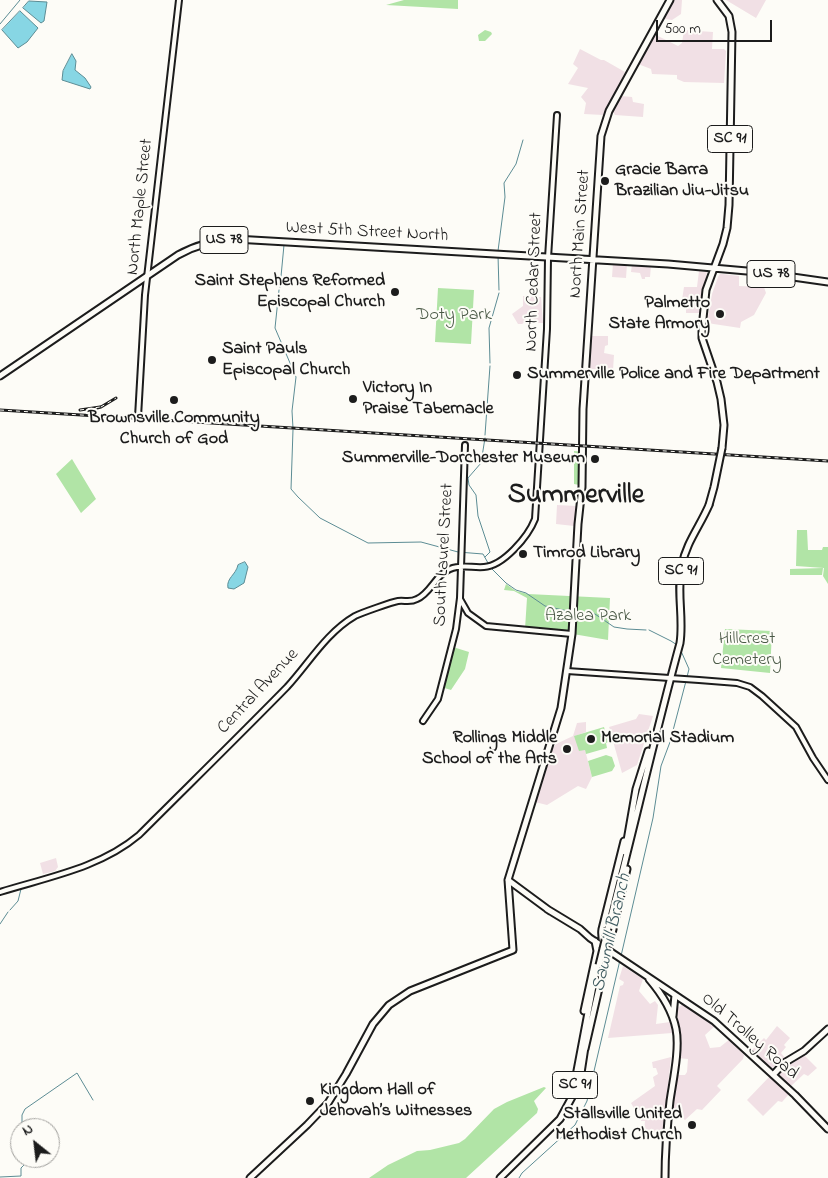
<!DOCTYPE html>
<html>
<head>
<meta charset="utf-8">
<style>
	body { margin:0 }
	#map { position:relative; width:828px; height:1178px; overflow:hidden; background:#fdfcf7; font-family:"Indie Flower",sans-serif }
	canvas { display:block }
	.north { position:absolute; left:10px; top:1118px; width:50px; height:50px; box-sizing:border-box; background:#fdfcf7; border:1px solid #a3a29f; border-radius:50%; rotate:331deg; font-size:14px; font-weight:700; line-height:20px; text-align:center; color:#1c1c1c }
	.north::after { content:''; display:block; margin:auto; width:18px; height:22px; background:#1c1c1c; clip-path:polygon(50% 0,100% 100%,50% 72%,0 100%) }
	.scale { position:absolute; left:656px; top:20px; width:116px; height:22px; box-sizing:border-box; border:2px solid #1c1c1c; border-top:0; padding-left:6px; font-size:15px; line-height:18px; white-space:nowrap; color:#1c1c1c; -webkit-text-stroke:4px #fdfcf7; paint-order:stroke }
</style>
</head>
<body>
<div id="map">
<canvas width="828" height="1178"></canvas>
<div class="north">N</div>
<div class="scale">500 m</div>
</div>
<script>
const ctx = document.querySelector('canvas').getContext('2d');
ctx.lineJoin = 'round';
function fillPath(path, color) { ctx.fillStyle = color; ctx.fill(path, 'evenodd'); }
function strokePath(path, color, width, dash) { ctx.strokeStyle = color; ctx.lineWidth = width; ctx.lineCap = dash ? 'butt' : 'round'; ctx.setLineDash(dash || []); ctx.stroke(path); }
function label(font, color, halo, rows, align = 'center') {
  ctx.font = font + ' "Indie Flower",sans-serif'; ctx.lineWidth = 4; ctx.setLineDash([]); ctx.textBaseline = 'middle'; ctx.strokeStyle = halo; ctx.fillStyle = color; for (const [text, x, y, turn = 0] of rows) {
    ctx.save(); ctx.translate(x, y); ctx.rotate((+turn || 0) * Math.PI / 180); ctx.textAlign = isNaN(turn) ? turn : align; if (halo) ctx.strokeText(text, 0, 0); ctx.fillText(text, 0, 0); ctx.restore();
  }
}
fillPath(new Path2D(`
	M673,0h9l-1,14 -9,6 -7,-1 -1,-2z
	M726,0h40l-10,18z
	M684,30l29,2 -1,17h12l2,2 -2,32 -40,-1 -7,-3v-4l-25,-1 -1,-5 -13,-5 16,-30 24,12 4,-3z
	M580,49l21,11h3l21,12 -22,43 -19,-1 2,-11 -5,-6 7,-9 -20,-4 10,-16 -5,-4z
	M621,96l11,1 1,5 11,2 -1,13 -28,-2 -2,-3z
	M613,263l14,1 -1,14 -14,-1z
	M632,264l19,2 -1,11h-5v2h-3l-2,-6 -9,-1z
	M699,271l8,1 -7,41h-14v-7l-4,-6 2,-13h13z
	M723,274l16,2v10l25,1 2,6 -12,22 -13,7 -1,6 -33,-5 5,-29 6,-17 2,-3z
	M523,296l18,1 2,26h-8l-1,-4 -3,-1 -9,6h-4l-6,-10 11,-8z
	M590,336h18v9l-3,1 -1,7 10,2 -1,15 -23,-1 -2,-2z
	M557,505l19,1 -2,20 -18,-2z
	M639,714l14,2 -16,49 -15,8 -13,-46 27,-8z
	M586,722v10l-11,4 10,14 7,27 -6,12 -8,-3 -31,19 -12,-3 18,-54 3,-4 17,-8 4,-13z
	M56,858l2,9 -3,4 -12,3 -3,-11z
	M623,966l20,13 -4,12 11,13 5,-3 3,4 -2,19 14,-2 2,11 -64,5 12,-52 3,-1 1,-3 -5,-3z
	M683,1004l32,22 -10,9 5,13 10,-1 10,-8 14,16 -1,4 -26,27 4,4 -19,20 -5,-1 -12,11 -8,-7h-2l-3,-6 4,-32h9l2,-3 1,-13 -10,-1 1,-16 2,-3 -5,-30z
	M777,1026l13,12 -6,7 2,2 -5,6 4,5 -13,10 -20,-18 12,-12 2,2z
	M803,1054l14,14 -9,8 -4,-2 -13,12 -11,-10v-4l7,-8z
	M671,1057l-8,76 -19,-2 1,-10h-4l-1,-11h-5l-4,-7 24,-17 -2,-9 5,-3 -2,-6h-3l-1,-6z
	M770,1076l19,18 -7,8 -4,-1 -15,15 -16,-16z`), '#f1e0e5');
fillPath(new Path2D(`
	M404,0h54v9l-72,-4z
	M485,30l6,2 1,2 -7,7h-6l-1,-6z
	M438,288l36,2 -3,54 -36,-2z
	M574,451l9,1 -4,33 -5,-1z
	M72,459l24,40 -15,14 -25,-39z
	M797,530h10l1,20h14l1,-3h5v37l-5,-8 1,-8 -28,-2z
	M823,568l-1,7h-32v-6z
	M506,584l10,7 12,3 82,4 -2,42 -35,-6 -3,-3 -45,-2 2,-31 -13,-7 -10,-1z
	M725,629l47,2 -2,42 -49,-5z
	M453,647l16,5 -4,17 -14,21 -10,-3z
	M604,727l4,15 -2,1 1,5 -21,6 -1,-4 -6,1 -5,-15z
	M606,755l6,2 3,9 -3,5 -20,6 -4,-16z
	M544,1087l2,1 -12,13 4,8 -1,4 -71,65h-97l19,-13 29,-14 13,-1 29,-7 6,-4 29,-30 13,-7z`), '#b1e4a6');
const water = new Path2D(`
	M29,1l18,1 -3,19 -3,2 -18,-15z
	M20,11l18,17 -11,14 -9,6 -16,-18z
	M72,54l4,7 -1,9 10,8 6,9 -1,2 -28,-9 1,-9z
	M245,562l3,5 -4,16 -10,6 -6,-1c-2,-10 8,-13 10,-23z`);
fillPath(water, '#87d6e4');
strokePath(water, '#5c8c94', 1);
strokePath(new Path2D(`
	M0,24l20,-24
	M498,251l7,-54 -1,-14 12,-19 7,-24
	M498,255l1,35
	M280,287l4,-42
	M279,290l-4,38 21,49 -4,34 1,17
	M490,363l-1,-35 10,-35
	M293,430l-2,59 7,8 22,21 48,25 53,-1 37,10 25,2 5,9
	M485,435l5,-69
	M485,557l5,-5 -12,-36 -2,-21 -7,-10 -1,-7 13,-15 4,-25
	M490,567l16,16 10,7 10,3 19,13 27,6
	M576,613l19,1 19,13 13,2 19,1
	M649,630l22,11 6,4
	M681,651l8,18 -2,8
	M37,884l19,-6
	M10,910l8,-9 3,-12 8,-3
	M0,924l8,-12
	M621,956l32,-138 8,-52 9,-24 16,-61
	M22,1128v-13l3,-6 52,-36 16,27
	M0,1177l21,-1v-8l4,-4v-6
	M519,1178l3,-5 53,-48 12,-24 33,-141`), '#5c8c94', 1);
const minor = new Path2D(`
	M138,417l7,-122 34,-295
	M460,599l8,14 18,13 86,8
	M567,671l132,9 38,3 13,4 12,9 34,31 17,31 15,22
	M423,721l15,-22 18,-70 4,-31 5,-153
	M0,892c48,-15 100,-24 139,-57 49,-49 99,-98 148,-148 22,-24 39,-54 68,-71 6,-3 37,-14 43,-15 7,-1 12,2 19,-2 14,-6 18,-24 33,-30 11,-5 22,-1 34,-2 19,-1 44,-30 51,-48l12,-190 1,-71 9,-143`);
const major = new Path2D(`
	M717,0l12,16 3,16 -3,173 -2,23 -4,16 -17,46 -4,38v10l15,44 4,17 3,26 -2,23
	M0,376l178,-121c18,-10 36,-15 57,-16l433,25 90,8 70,10
	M625,852l11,-63 12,-38
	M508,880l42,31
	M547,909l33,20 10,9 124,83 81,74 33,34
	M608,928c25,-95 46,-190 72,-285 4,-26 -4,-52 2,-78 4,-22 18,-39 27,-60
	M602,946l7,-4 2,-4 16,-69
	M605,959c1,-10 -5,-19 -3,-30l22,-88
	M649,979c12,14 23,30 27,50 4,20 -3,51 -6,72 -3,26 -5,51 -5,77
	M584,1011l13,-60 -2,-10
	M673,1016l2,-21
	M585,1049l21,-91
	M773,1075l11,-12 20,-12 24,-22
	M579,1086l6,-39
	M250,1178l57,-53 21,-22 18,-29 27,-50 16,-19 21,-14 103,-41 -5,-70 53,-172 11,-74 6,-110 4,-37 1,-78 18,-273 8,-25 61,-111
	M500,1178l60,-59 12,-22 25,-132`);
strokePath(minor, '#1c1c1c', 8);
strokePath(major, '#1c1c1c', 9);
strokePath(minor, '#fdfcf7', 4);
strokePath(major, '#fdfcf7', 5);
const rail = new Path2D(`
	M93,409l8,-2 15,-9
	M0,410l828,51
	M80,410l20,-3`);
strokePath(rail, '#1c1c1c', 3);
strokePath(rail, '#fdfcf7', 1, [4]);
const majorBridge = new Path2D(`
	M709,505l5,-18 8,-39
	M599,965l9,-37`);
strokePath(majorBridge, '#1c1c1c', 9, []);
strokePath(majorBridge, '#fdfcf7', 5);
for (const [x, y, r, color] of [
	[605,181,5,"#1c1c1c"],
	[395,292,5,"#1c1c1c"],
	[720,314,5,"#1c1c1c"],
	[212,360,5,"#1c1c1c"],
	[517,375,5,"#1c1c1c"],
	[353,399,5,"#1c1c1c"],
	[174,400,5,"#1c1c1c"],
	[595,459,5,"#1c1c1c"],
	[523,554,5,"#1c1c1c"],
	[591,739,5,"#1c1c1c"],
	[567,749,5,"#1c1c1c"],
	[310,1101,5,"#1c1c1c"],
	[692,1125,5,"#1c1c1c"]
]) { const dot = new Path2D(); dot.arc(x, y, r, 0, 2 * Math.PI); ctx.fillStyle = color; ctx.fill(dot); strokePath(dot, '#fdfcf7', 2); }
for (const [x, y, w] of [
	[730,139,45],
	[224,240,48],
	[771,274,48],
	[681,571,45],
	[575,1085,45]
]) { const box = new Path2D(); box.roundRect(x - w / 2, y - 13.5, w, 27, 4); ctx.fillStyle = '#fdfcf7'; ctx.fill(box); strokePath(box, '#1c1c1c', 1); }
label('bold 16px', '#1c1c1c', null, [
	["SC 91",730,139],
	["US 78",224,240],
	["US 78",771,274],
	["SC 91",681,571],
	["SC 91",575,1085]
]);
label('bold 18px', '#1c1c1c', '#fdfcf7', [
	["Gracie Barra",615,171],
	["Brazilian Jiu-Jitsu",615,192],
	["Saint Stephens Reformed",385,282,"right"],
	["Episcopal Church",385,303,"right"],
	["Palmetto",710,304,"right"],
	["State Armory",710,325,"right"],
	["Saint Pauls",222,350],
	["Episcopal Church",222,371],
	["Summerville Police and Fire Department",527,375],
	["Victory In",363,389],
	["Praise Tabernacle",363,410],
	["Brownsville Community",174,419,"center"],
	["Church of God",174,440,"center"],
	["Summerville-Dorchester Museum",585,459,"right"],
	["Timrod Library",533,554],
	["Rollings Middle",557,739,"right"],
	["School of the Arts",557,760,"right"],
	["Memorial Stadium",601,739],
	["Kingdom Hall of",320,1091],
	["Jehovah’s Witnesses",320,1112],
	["Stallsville United",682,1115,"right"],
	["Methodist Church",682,1136,"right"]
], 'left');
label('18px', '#1c1c1c', '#fdfcf7', [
	["North Maple Street",141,207,-84],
	["West 5th Street North",367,233,3],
	["North Main Street",581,234,-86],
	["North Cedar Street",535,282,-88],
	["South Laurel Street",445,555,-87],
	["Central Avenue",259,692,-47],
	["Old Trolley Road",749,1037,41]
]);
label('18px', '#495845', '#fdfcf7', [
	["Doty Park",454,316],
	["Azalea Park",588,617],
	["Hillcrest",747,640],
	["Cemetery",747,661]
]);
label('italic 19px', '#415d62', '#fdfcf7', [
	["Sawmill Branch",613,933,-77]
]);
label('bold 28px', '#1c1c1c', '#fdfcf7', [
	["Summerville",576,497]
]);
</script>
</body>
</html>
